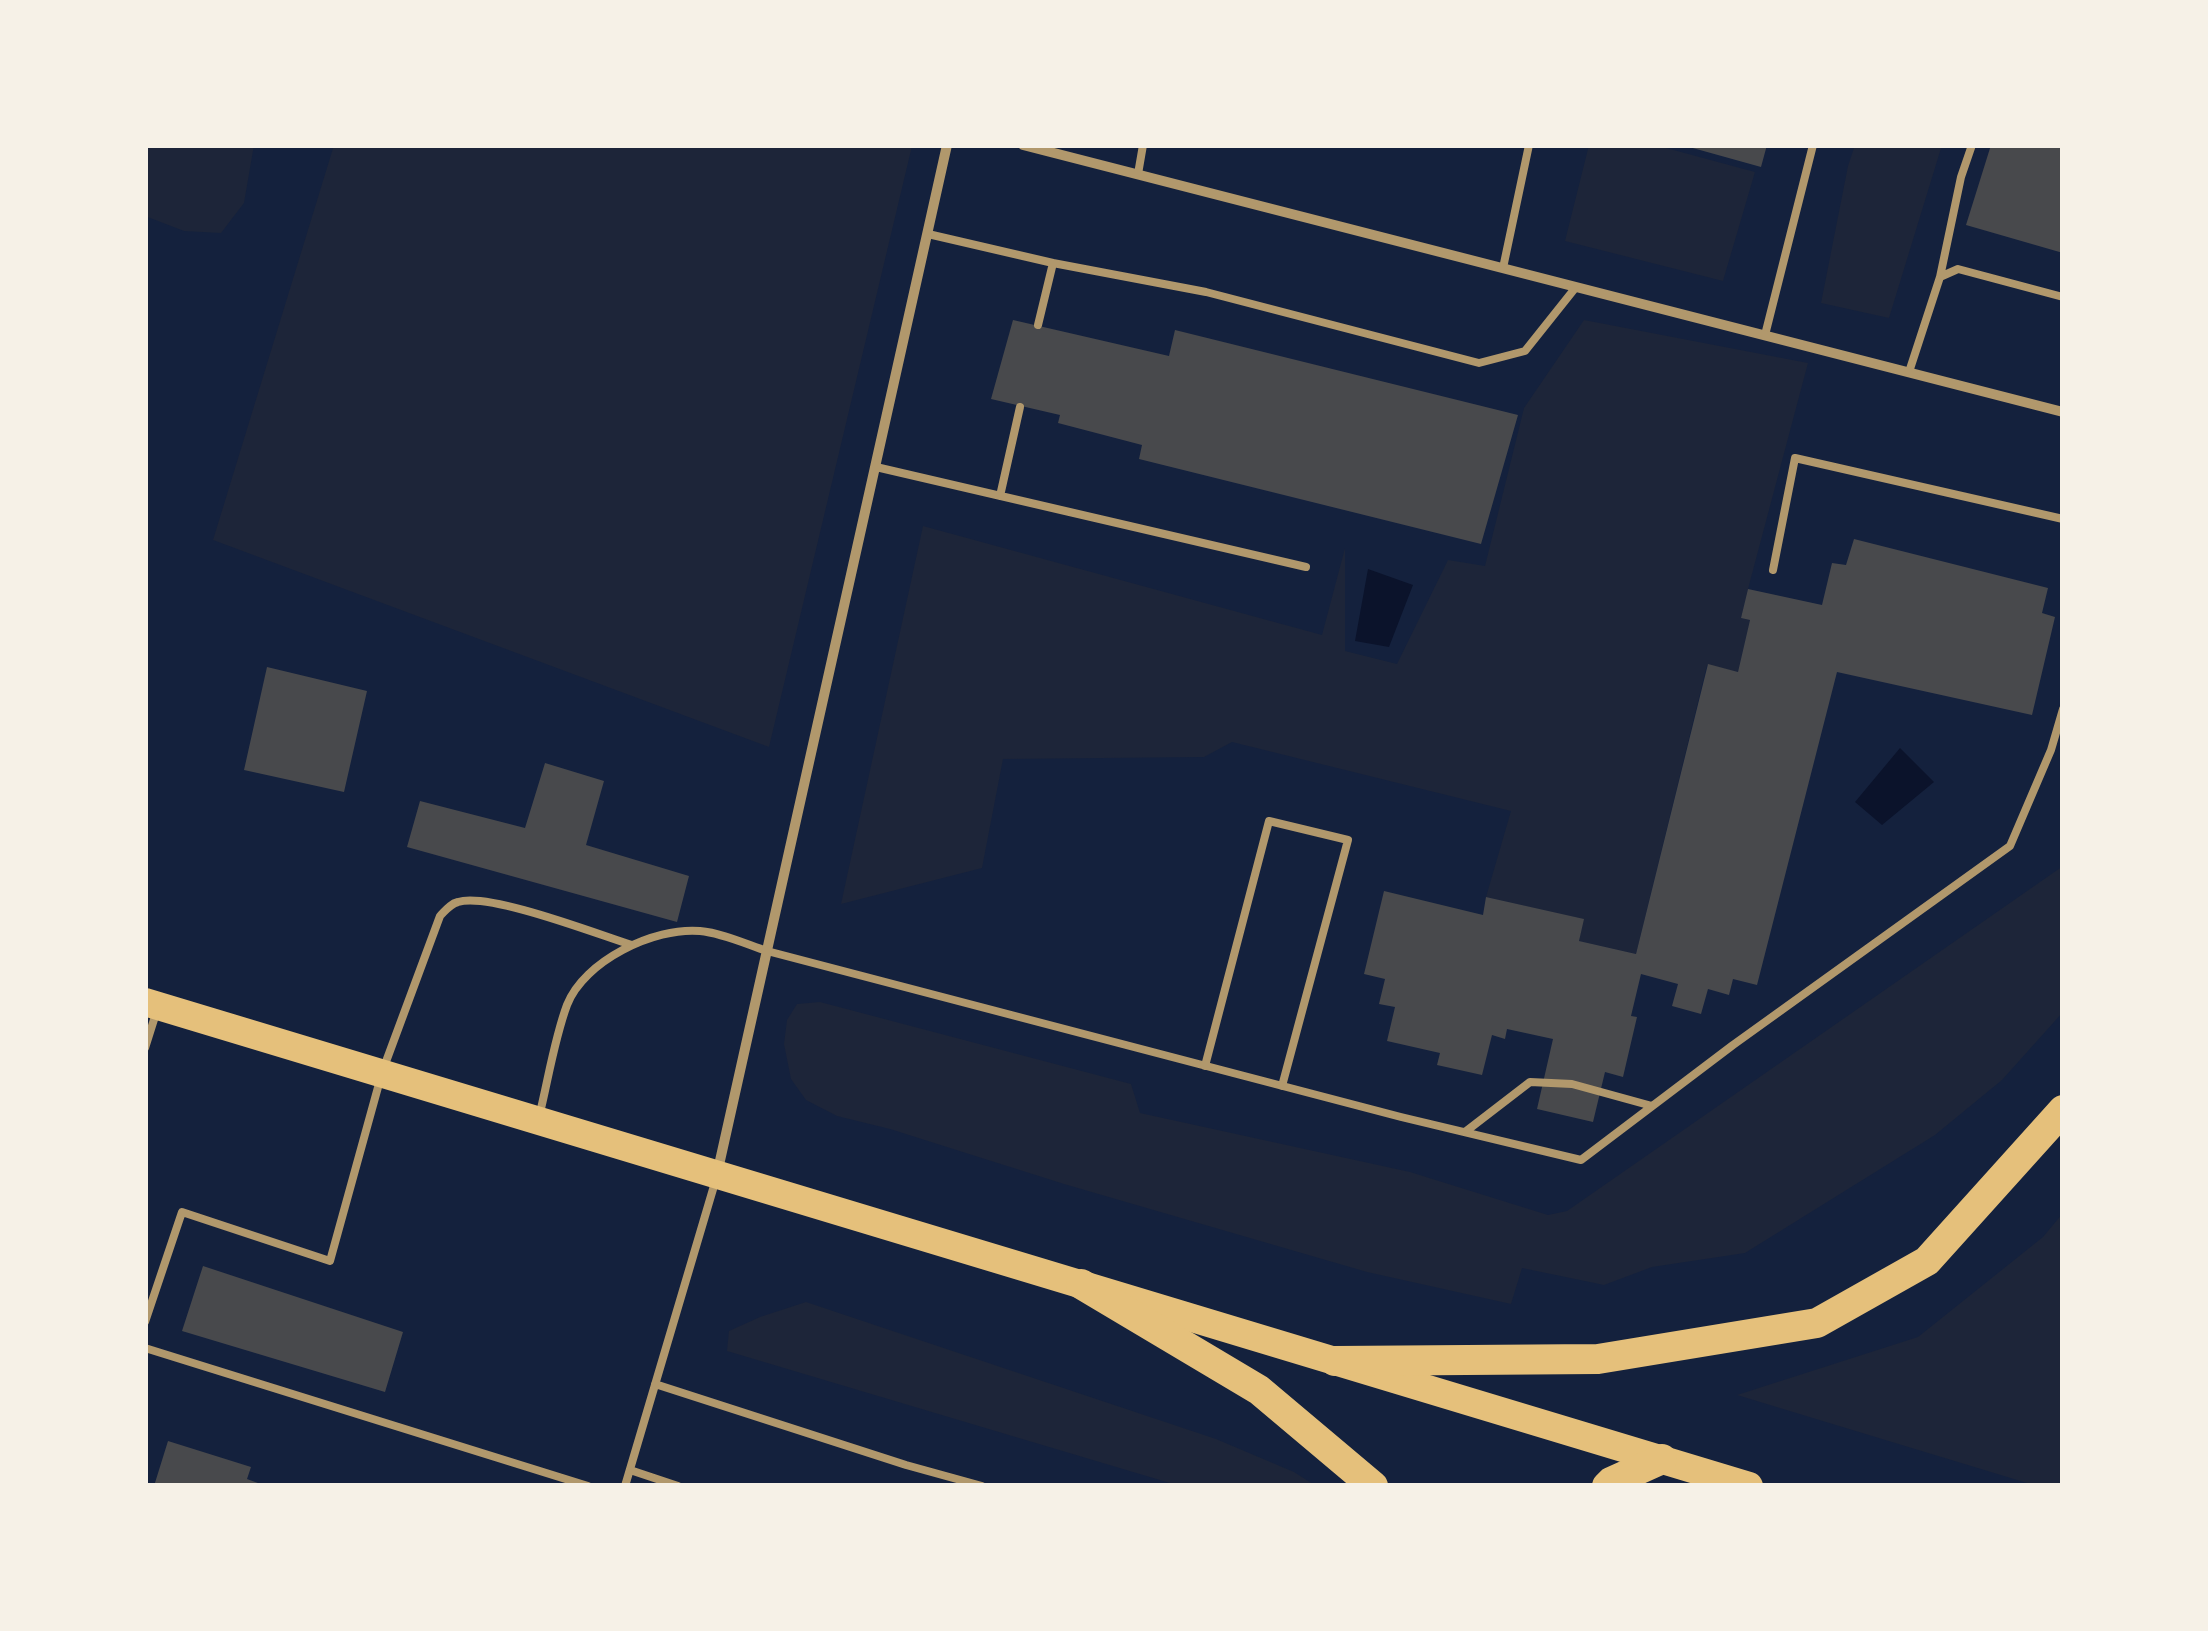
<!DOCTYPE html>
<html>
<head>
<meta charset="utf-8">
<style>
	body { margin:0 }
	#map { position:relative; width:2208px; height:1631px; overflow:hidden; background:#14213d; font-family:"Golos Text",sans-serif }
	canvas { display:block }
	.frame { position:absolute; inset:0; border:148px solid #f6f1e7; pointer-events:none }
</style>
</head>
<body>
<div id="map">
<canvas width="2208" height="1631"></canvas>
<div class="frame"></div>
</div>
<script>
const ctx = document.querySelector('canvas').getContext('2d');
ctx.lineJoin = 'round';
function fillPath(path, color) { ctx.fillStyle = color; ctx.fill(path, 'evenodd'); }
function strokePath(path, color, width, dash) { ctx.strokeStyle = color; ctx.lineWidth = width; ctx.lineCap = dash ? 'butt' : 'round'; ctx.setLineDash(dash || []); ctx.stroke(path); }
fillPath(new Path2D(`
	M145,145h109l-10,58 -23,30 -37,-2 -39,-15z
	M334,145l578,1 -143,601 -556,-207z
	M1589,145h66l100,27 -32,109 -158,-40z
	M1855,145h87l-53,173 -68,-15 27,-137z
	M1584,320l224,43 -60,226 -7,29 9,2 -12,52 -31,-7 -71,289 -57,-13 4,-22 -97,-22 25,-86 -279,-69 -28,15 -201,2 -21,109 -141,36 82,-378 399,109 23,-87v103l52,13 51,-104 37,6 39,-158z
	M2063,866v146l-61,68 -67,55 -190,118 -93,14 -48,18 -82,-17 -11,36 -144,-32 -303,-88 -174,-55 -53,-13 -31,-16 -15,-21 -7,-35 3,-24 10,-16 23,-2 311,82 9,29 270,59 138,43 19,-4z
	M2063,1213v273h-26l-300,-91 181,-58 125,-100z
	M806,1302l410,137 78,33 22,14h-136l-453,-135 2,-20 31,-14z`), '#1d2539');
fillPath(new Path2D(`
	M1368,569l45,16 -24,62 -34,-6z
	M1900,748l34,34 -52,43 -27,-23z`), '#0b132b');
fillPath(new Path2D(`
	M1682,145h85l-6,22z
	M1991,145h72v108l-97,-28z
	M1013,320l156,36 6,-26 343,85 -37,129 -342,-85 3,-14 -84,-22 2,-8 -69,-16z
	M1854,539l194,49 -6,25 13,4 -23,98 -195,-43 -80,313 -24,-6 -4,16 -21,-6 -7,25 -29,-8 6,-22 -37,-10 -10,42 6,1 -14,60 -18,-5 -12,50 -56,-13 16,-70 -46,-10 -2,10 -13,-4 -10,40 -45,-10 3,-12 -53,-12 8,-34 -16,-3 6,-25 -21,-5 20,-83 99,24 3,-18 98,22 -5,22 57,13 72,-290 30,8 12,-52 -9,-2 7,-29 74,16 10,-42 14,2z
	M267,667l100,24 -23,101 -100,-22z
	M545,763l59,18 -18,64 103,31 -12,46 -270,-75 13,-46 105,27z
	M203,1266l200,66 -18,60 -203,-61z
	M168,1441l83,26 -4,12 19,7h-112z`), '#48494c');
strokePath(new Path2D(`
	M1138,174l5,-29
	M928,234l125,29 153,29 273,71 46,-12 51,-64
	M1503,268l26,-123
	M1940,277l21,-100 11,-32
	M1038,325l15,-62
	M1765,335l48,-190
	M1909,372l31,-95 18,-8 105,28
	M876,467l430,100
	M1000,496l20,-89
	M1773,570l22,-112 268,61
	M145,1048l12,-38
	M1205,1066l64,-245 79,19 -66,246
	M384,1067l56,-151c6,-6 10,-12 18,-14 31,-10 139,32 174,43
	M539,1117c9,-36 15,-77 28,-112 17,-44 87,-78 133,-74 22,2 46,13 67,20l634,166 180,43 152,-115 277,-199 41,-96 12,-41
	M1465,1132l65,-50 42,2 80,22
	M145,1322l37,-110 148,49 50,-181
	M145,1348l443,138
	M655,1384l251,81 76,21
	M630,1470l48,16
	M625,1486l91,-307`), '#b1986c', 8);
strokePath(new Path2D(`
	M1023,145l1040,267
	M717,1174l230,-1029`), '#b1986c', 10);
strokePath(new Path2D(`
	M145,1002l1604,484`), '#e5c07b', 28);
strokePath(new Path2D(`
	M1081,1284l178,106 114,96
	M1335,1361l263,-2 219,-36 110,-62 136,-151
	M1607,1486l4,-4 51,-23`), '#e5c07b', 30);
</script>
</body>
</html>
